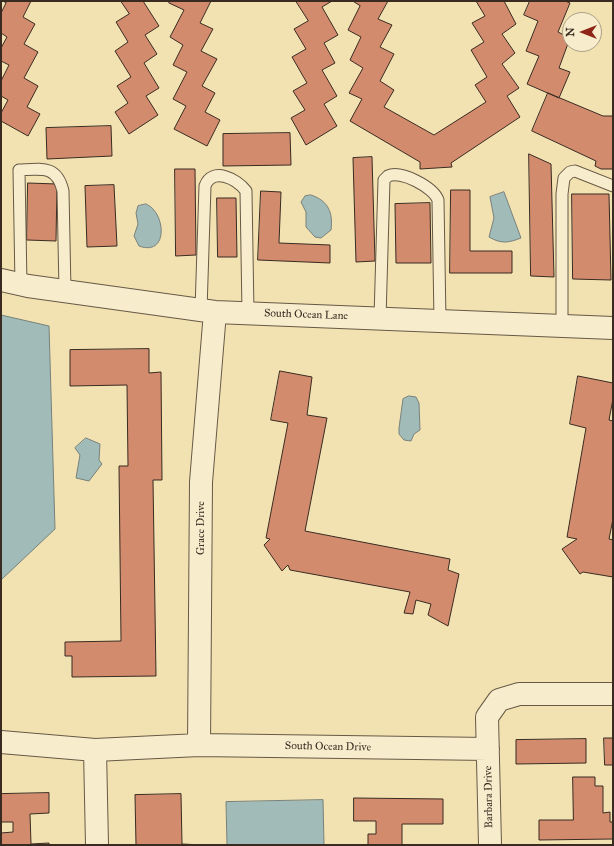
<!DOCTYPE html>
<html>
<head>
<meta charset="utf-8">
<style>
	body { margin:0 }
	#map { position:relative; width:614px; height:846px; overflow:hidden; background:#f2e2b1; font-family:"IM FELL Great Primer",serif }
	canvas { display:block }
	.frame { position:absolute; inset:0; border:2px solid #392b22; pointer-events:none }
	.north { position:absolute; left:562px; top:12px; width:40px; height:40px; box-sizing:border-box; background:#f7eccc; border:1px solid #ab9f88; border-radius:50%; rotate:270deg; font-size:11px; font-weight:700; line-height:16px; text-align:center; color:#392b22 }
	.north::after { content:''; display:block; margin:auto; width:14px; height:18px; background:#8f2418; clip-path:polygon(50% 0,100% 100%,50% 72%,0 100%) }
</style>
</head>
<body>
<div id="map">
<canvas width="614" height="846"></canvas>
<div class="frame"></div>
<div class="north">N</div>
</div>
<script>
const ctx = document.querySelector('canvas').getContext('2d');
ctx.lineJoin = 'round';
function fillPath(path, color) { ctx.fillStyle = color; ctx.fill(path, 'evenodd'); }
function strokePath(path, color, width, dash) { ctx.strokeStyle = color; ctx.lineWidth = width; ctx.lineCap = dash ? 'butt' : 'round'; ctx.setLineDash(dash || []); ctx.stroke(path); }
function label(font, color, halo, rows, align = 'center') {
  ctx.font = font + ' "IM FELL Great Primer",serif'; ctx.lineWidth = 3; ctx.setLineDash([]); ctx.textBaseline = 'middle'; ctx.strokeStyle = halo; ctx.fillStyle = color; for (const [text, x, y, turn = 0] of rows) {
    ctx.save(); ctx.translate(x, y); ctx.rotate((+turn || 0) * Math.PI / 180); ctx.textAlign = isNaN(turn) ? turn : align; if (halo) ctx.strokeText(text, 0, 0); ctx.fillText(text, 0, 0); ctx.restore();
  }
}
const water = new Path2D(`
	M504,192l17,46c-13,5 -20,6 -32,-1l5,-19 -4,-21z
	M311,195c18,6 22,18 20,35l-10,8 -6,-1 -9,-10v-15l-5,-10 4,-6z
	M146,204c20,8 23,53 -7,42l-5,-10 4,-12 -2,-11 2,-7z
	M1,315l48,11 6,203 -54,51z
	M409,396l7,1 3,6 1,27 -6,4 -3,7 -7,-1 -5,-6v-6l4,-29z
	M86,438l14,6 -1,16 3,4 -13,17 -13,-3 4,-23 -5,-7z
	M323,800l1,45h-97l-1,-43z`);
fillPath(water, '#a0bbb8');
strokePath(water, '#77817c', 1);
const building = new Path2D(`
	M3,1h28l-8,16 12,7 -11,20 14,8 -14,26 14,8 -11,21 13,7 -12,22 -27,-15v-8l7,-13 -7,-4v-15l8,-16 -8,-4v-13l6,-11 -6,-4v-20l5,-10z
	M121,1h22l16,25 -14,9 12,19 -13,9 15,25 -13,8 12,19 -29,19 -14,-22 13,-9 -11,-17 14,-9 -16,-26 13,-9 -12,-20 13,-8z
	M170,1h41l-11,22 13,6 -12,22 16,8 -15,27 13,7 -10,19 15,8 -13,26 -33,-17 12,-23 -13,-7 14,-27 -14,-7 10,-20 -13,-8 14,-27 -15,-7z
	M296,1h36l-10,6 16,28 -14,8 11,20 -13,7 15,26 -13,8 13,22 -31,19 -15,-27 14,-8 -12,-19 14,-8 -15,-26 14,-8 -12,-20 14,-8z
	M353,1h35l-10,18 14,6 -12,22 14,7 -14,27 14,9 -10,17 50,28 52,-33 -11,-17 12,-8 -16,-27 13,-8 -12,-19 13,-7 -9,-15h28l12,23 -14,10 13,19 -13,11 17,24 -12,8 13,21 -69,46 1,4 -32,2v-7l-70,-41 12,-22 -13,-6 14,-25 -13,-8 11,-23 -13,-7 12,-24z
	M530,1h35l5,2 -12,29 12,6 -11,30 11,4 -11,26 -32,-14 12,-28 -13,-5 12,-30 -14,-6z
	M548,93l55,23h10v53h-12l-6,-3 1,-5 -64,-30z
	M111,126l1,30 -65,3 -1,-31z
	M290,133l1,32 -68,1v-32z
	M529,154l22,10 3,113 -23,-1z
	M372,157l3,104 -19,1 -3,-104z
	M175,169h20l1,86 -20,1z
	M28,183l29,1 -1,57 -29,-1z
	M114,185l3,61 -30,1 -2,-61z
	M451,190h19v61h42v22h-62z
	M261,191l20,1 -2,51 51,2v18l-72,-3z
	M572,194h37l2,86 -38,-1z
	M217,198h19l1,59h-19z
	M430,203l1,60h-35l-1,-59z
	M149,349v24l12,-1 1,108h-9l3,196 -84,1v-21h-7v-14l56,-1 -2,-175h9l-1,-81 -57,1v-36z
	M280,371l32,6 -5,38 20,3 -22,113 145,28 -2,11 11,4 -11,52 -20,-11 3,-11 -15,-4 -3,14 -9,-1 6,-21 -120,-22 -2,-5 -6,6 -18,-26 6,-6 -4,-1 22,-115 -17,-3z
	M578,376l35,7v16l-4,21 4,1v98l-4,20 4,1v37l-30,-5 -3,2 -18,-25 15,-10 -10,-2 19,-109 -16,-4z
	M604,738h9v27h-8z
	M586,739v24l-70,1v-24z
	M573,777h22v9h8v27l7,-1v10h3v17l-74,1v-20h34z
	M49,793v20l-19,1 1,30 18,-1v2h-48v-12l12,-1v-10h-12v-28z
	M181,794l1,50 21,1h-67l-1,-50z
	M354,798l89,1v25h-41v21h-34v-11h8v-13h-22z`);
fillPath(building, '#d28b6d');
strokePath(building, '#392b22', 1);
const service = new Path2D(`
	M21,285l-2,-115c23,-1 38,-5 44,21l2,100
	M201,310l4,-124c7,-20 32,-7 41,5l2,122
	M380,318l4,-138 4,-4c13,-6 45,11 50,24l2,121
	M562,326v-132l2,-16 6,-6 5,-1 38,15`);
const minor = new Path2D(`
	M1,280l27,6 187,26 398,16
	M1,742l94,8 104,-5 289,4
	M199,745l2,-263 14,-170
	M95,750l2,95
	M490,845l-3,-128 12,-17 20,-6h94`);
strokePath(service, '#675946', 13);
strokePath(minor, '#675946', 24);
strokePath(service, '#f7eccc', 11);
strokePath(minor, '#f7eccc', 22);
label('11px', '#392b22', '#f7eccc', [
	["South Ocean Lane",306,315,2],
	["Grace Drive",201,528,-90],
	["South Ocean Drive",328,747,1],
	["Barbara Drive",489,797,-91]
]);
</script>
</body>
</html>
